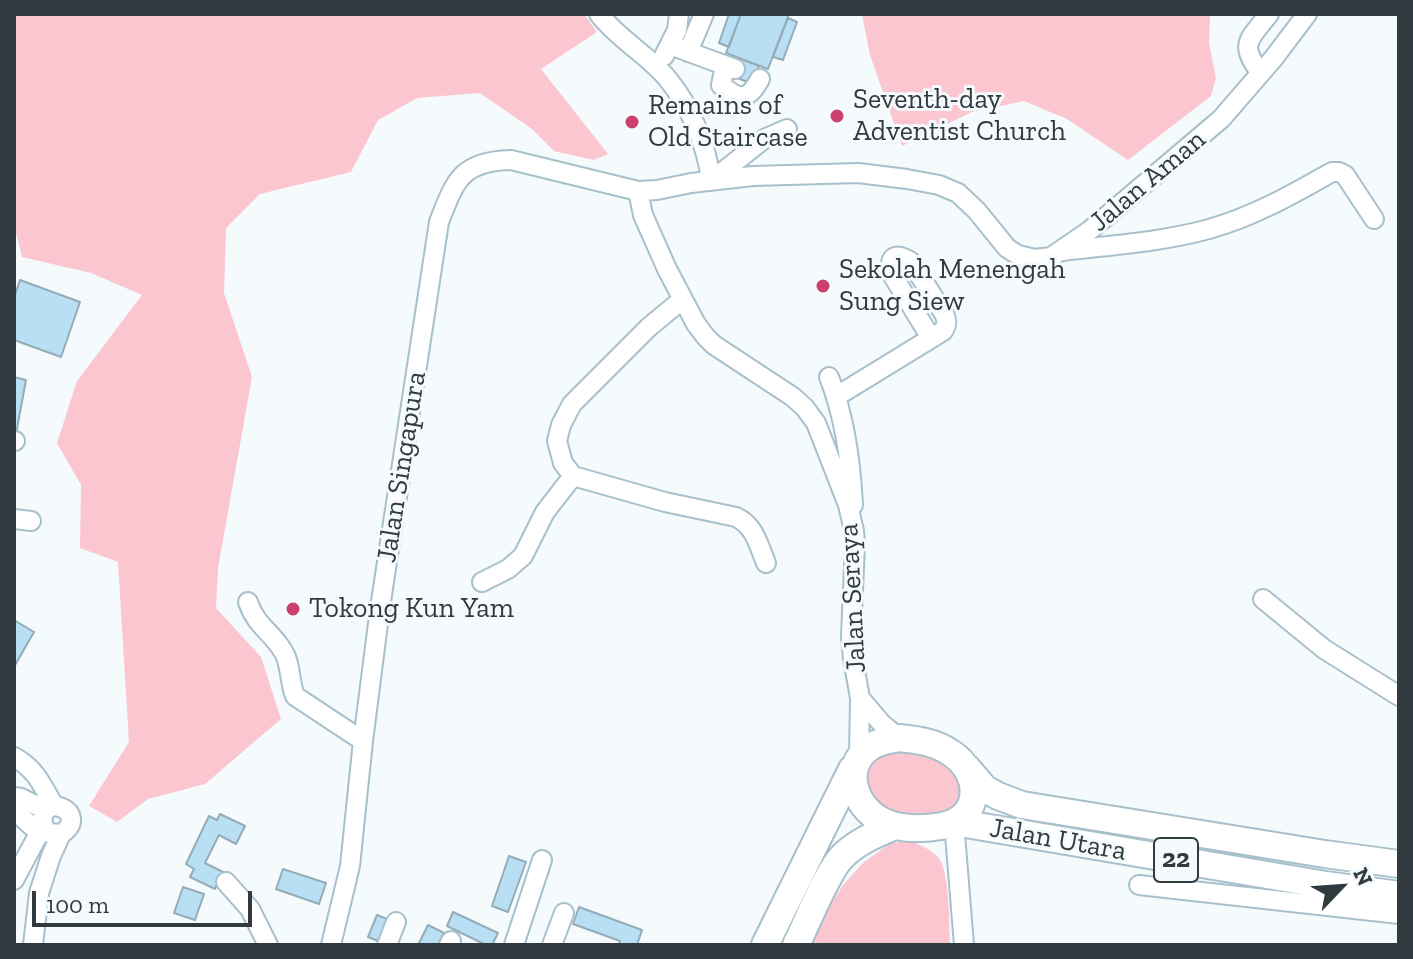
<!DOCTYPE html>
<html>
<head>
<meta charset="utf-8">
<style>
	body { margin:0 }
	#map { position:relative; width:1413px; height:959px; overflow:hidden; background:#f5fafc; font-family:"Zilla Slab",serif }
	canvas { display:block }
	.frame { position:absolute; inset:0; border:16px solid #313a3f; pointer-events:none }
	.north { position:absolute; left:1301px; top:847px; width:80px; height:80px; -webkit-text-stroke:6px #f5fafc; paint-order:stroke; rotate:65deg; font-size:22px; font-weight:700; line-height:32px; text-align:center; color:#313a3f }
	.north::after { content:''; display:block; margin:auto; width:28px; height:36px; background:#313a3f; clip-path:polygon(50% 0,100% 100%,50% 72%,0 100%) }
	.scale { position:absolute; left:32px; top:891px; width:220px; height:36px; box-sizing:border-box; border:4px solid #313a3f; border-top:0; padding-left:10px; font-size:24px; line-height:28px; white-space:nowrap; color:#313a3f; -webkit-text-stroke:6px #f5fafc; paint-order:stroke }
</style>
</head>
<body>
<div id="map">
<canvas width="1413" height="959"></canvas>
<div class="frame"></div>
<div class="north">N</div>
<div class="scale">100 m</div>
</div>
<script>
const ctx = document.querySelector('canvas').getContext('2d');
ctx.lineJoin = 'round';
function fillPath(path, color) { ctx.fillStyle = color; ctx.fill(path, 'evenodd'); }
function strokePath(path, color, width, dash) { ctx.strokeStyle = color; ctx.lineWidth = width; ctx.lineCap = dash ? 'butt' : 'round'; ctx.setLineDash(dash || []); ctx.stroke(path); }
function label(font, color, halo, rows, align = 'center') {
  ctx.font = font + ' "Zilla Slab",serif'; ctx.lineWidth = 6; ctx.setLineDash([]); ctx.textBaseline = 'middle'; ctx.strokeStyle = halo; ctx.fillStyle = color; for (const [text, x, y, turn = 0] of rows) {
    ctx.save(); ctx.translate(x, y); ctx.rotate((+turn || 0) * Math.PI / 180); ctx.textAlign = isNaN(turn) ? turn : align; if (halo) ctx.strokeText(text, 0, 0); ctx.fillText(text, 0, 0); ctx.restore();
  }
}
fillPath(new Path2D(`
	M14,14h570l13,18 -56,37 67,85 -14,6 -40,-9 -22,-22 -52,-36 -63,5 -39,22 -27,52 -91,22 -34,34 -2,65 28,84 -34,191 -2,40 45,49 20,62 -76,65 -57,15 -31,23 -28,-16 40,-64 -11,-180 -38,-14 1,-63 -24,-42 20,-62 65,-86 -51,-22 -69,-16 -8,-32z
	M862,14h348l-1,29 7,35 -5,18 -83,64 -61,-41 -43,-18 -52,11 -70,34 -32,-91z
	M909,747l43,16 12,29c-3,4 -6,13 -10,16 -18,15 -63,7 -79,-7 -5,-4 -8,-10 -11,-15l6,-27 19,-9z
	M910,841c9,4 21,8 28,16 12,14 11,67 12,88h-139l20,-42 13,-19 20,-22 27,-19z`), '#fcc6d0');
const building = new Path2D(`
	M729,14h12l-12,33 -10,-4z
	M741,14h48l-21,55 -42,-16z
	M788,18l9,4 -14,38 -10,-3z
	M739,58l20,8 -6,18 -21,-8z
	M20,280l60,22 -19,55 -47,-17v-42z
	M14,377l12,3 -10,54h-2z
	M14,620l20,12 -20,35z
	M220,814l25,12 -9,18 -17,-9 -14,28 18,9 -8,17 -25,-12 4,-8 -8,-5 23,-48 8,4z
	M509,856l17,6 -18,50 -16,-6z
	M283,869l43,14 -7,21 -43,-15z
	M183,887l21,7 -9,26 -21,-7z
	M579,907l63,23 -5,15h-18l1,-4 -47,-17z
	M453,912l45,21 -6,12h-6l-39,-19z
	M377,915l15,6 -9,22 -15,-6z
	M428,925l16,8 -6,12h-20z`);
fillPath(building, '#b8dff3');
strokePath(building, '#95acb8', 2);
const minor = new Path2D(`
	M599,14c19,25 48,40 68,64 23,28 40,67 44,103
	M670,45l65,24
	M688,52l16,-38
	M664,56l13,-26 2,-16
	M725,66l-4,19c19,16 27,16 39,-6
	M1261,73c-23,-29 -12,-33 8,-59
	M711,181l53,-42 23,-10
	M638,191l5,24 24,54 29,55 9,12 9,9 79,52 12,11 11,15 32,82 6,26 1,13 -4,92 2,23 7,39 -1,59
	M1063,251c49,-6 99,-9 146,-22 44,-12 84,-35 123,-57h7l6,3 29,44
	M683,299l-34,28 -77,77 -11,21 -4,16 6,22 10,13 92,26 71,15c19,9 22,27 30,46
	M829,377c15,38 22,86 24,128
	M837,396l106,-65c5,-7 4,-12 0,-19l-32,-50c-16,-11 -24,-5 -18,14l38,62
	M14,441h1
	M14,519l17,2
	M482,582l26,-13 15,-13 22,-44 28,-36
	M1263,599l61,50 75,47
	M248,602c8,24 23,29 35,49 8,12 6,30 12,45l68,45
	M860,698l22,26 17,14
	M14,757c22,12 28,28 40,49
	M14,797l7,1 25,12
	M14,810l25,23
	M954,822l10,123
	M14,880l29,-54c-5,-38 50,-13 18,8l-12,-1 -6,-7
	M226,882l24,27 18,36
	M1139,885l260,29
	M33,945l6,-52 12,-37 10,-22
	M331,945l19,-79 13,-125 17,-133 59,-386c16,-41 22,-61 72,-62l127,31 19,-1 34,-7 62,-7 105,-3 49,6 32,6 19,8 19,18 30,37 11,7 17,4 16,-2 38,-26 132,-112 52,-60 34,-45
	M387,945l9,-23
	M449,945l2,-4
	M514,945l28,-85
	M552,945l12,-32`);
const highway = new Path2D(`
	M899,738c19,2 36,4 52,15 31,20 32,65 -9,73 -18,3 -42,4 -60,-5 -28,-14 -41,-54 -12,-74 9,-6 19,-7 29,-9z
	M967,768l18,21 13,7 24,9 303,49 74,10
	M954,822l372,63 73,10
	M765,945l87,-176
	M796,945c12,-24 28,-66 44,-86 14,-16 36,-25 55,-33`);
strokePath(minor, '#a8c0cc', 22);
strokePath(highway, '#a8c0cc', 30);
strokePath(minor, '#fff', 18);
strokePath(highway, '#fff', 26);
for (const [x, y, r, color] of [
	[837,116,8,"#cd406c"],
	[632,122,8,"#cd406c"],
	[823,286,8,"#cd406c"],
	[293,609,8,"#cd406c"]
]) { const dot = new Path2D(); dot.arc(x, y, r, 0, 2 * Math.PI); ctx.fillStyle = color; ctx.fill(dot); strokePath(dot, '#f5fafc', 3); }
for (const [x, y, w] of [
	[1176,860,44]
]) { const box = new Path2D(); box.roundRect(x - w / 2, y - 22, w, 44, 6); ctx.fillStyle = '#f5fafc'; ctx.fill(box); strokePath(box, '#313a3f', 2); }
label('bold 26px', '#313a3f', null, [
	["22",1176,860]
]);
label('28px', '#313a3f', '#f5fafc', [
	["Seventh-day",853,100],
	["Adventist Church",853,132],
	["Remains of",648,106],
	["Old Staircase",648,138],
	["Sekolah Menengah",839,270],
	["Sung Siew",839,302],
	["Tokong Kun Yam",309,609]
], 'left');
label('28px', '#313a3f', '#f5fafc', [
	["Jalan Aman",1148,181,-40],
	["Jalan Singapura",402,467,-81],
	["Jalan Seraya",853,598,-93],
	["Jalan Utara",1058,840,10]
]);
</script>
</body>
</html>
